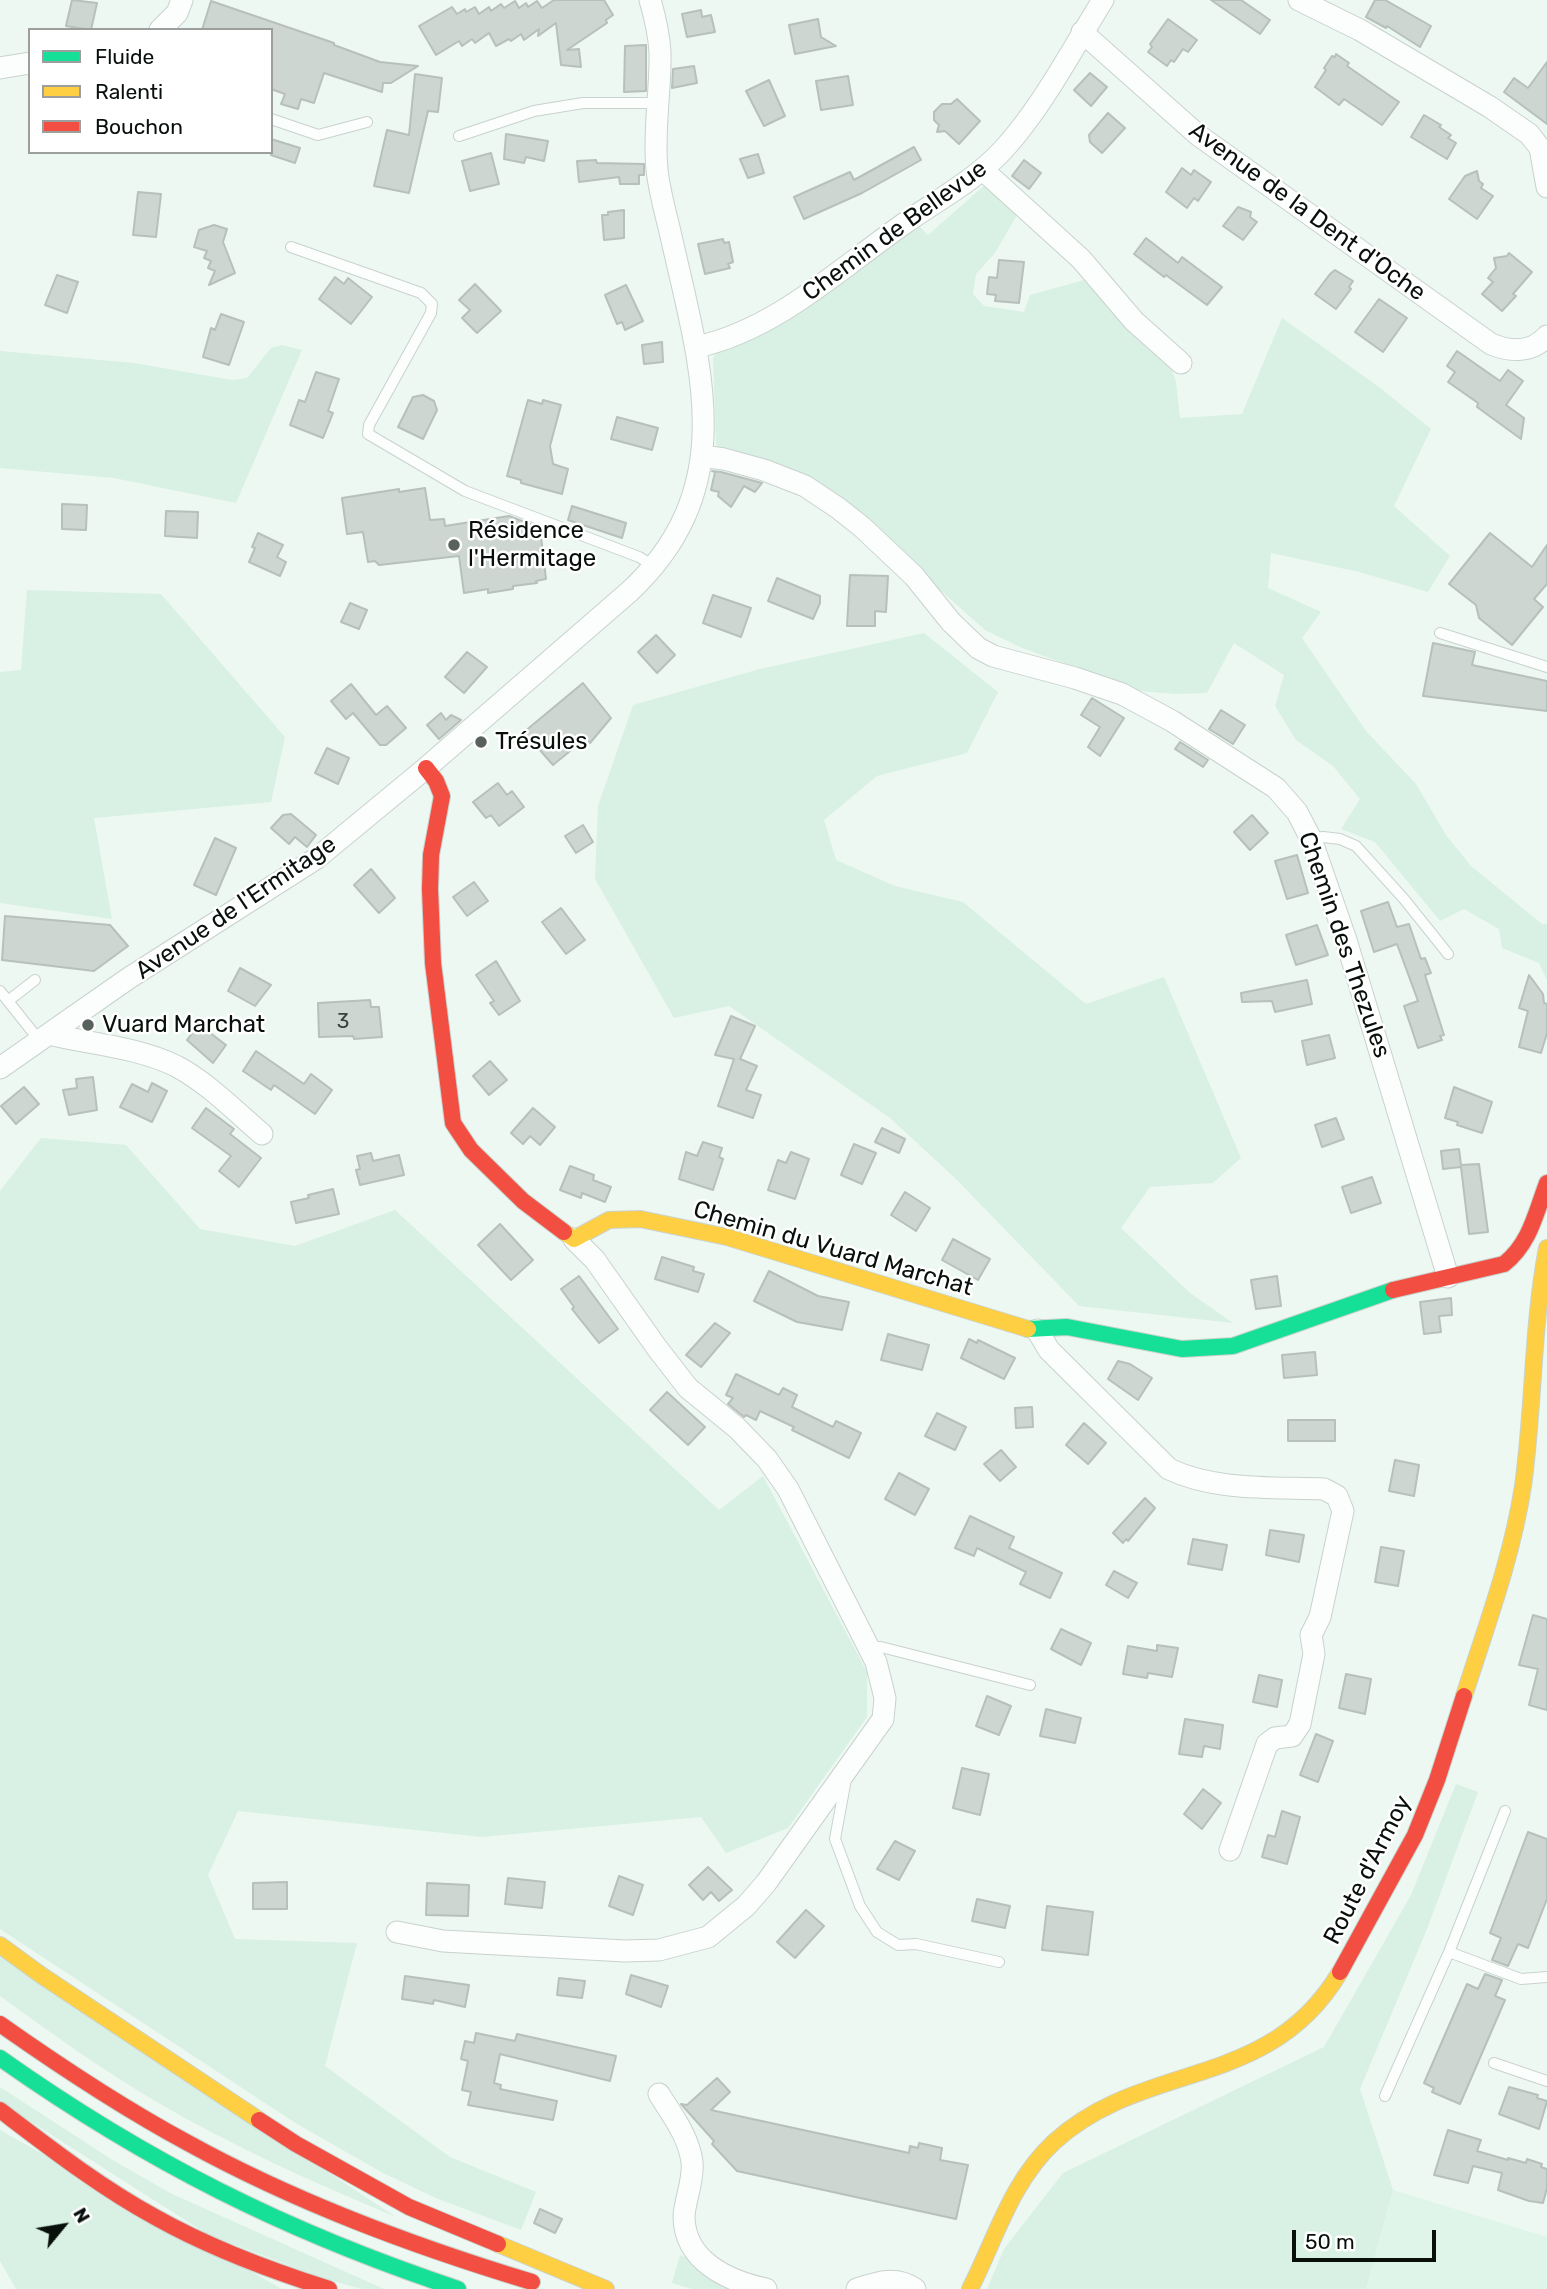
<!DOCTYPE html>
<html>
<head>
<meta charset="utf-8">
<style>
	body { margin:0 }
	#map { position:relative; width:1547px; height:2289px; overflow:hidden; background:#edf8f2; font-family:Rubik,sans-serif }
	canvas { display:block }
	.legend { position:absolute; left:28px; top:28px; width:245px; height:126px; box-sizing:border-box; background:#fff; border:2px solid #9d9f9e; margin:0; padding:9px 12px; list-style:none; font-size:21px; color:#09100c }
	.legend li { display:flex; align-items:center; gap:14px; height:35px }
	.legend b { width:35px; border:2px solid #9d9f9e }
	.north { position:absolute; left:28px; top:2191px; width:70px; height:70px; -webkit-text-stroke:5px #fff; paint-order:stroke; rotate:60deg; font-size:19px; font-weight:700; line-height:28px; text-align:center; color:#09100c }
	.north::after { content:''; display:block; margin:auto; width:24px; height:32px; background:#09100c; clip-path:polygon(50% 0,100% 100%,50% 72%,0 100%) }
	.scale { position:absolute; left:1292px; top:2230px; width:144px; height:32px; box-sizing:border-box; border:4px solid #09100c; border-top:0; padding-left:9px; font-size:21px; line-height:24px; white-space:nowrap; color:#09100c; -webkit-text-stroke:5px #fff; paint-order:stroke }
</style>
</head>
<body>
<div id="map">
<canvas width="1547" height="2289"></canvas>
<ul class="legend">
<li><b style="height:9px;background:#16e098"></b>Fluide</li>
<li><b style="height:9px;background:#ffcf43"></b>Ralenti</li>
<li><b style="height:9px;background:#f24e42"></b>Bouchon</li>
</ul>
<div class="north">N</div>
<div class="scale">50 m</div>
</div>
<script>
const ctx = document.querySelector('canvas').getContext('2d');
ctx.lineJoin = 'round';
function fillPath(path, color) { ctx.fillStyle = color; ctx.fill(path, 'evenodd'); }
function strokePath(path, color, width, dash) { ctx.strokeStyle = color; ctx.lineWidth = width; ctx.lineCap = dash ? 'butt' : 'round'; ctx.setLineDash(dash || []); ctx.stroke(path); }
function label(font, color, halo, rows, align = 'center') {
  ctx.font = font + ' Rubik,sans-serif'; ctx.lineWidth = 5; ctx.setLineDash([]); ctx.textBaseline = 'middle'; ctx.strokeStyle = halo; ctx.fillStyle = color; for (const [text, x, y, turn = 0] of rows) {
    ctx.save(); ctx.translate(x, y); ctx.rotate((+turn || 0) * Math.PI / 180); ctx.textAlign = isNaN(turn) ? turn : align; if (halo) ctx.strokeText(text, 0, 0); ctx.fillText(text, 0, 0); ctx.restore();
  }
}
fillPath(new Path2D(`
	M1393,2190l154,47v52h-181z`), '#e0f5e9');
fillPath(new Path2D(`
	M985,185l33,28 -23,40 -19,21 -3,20 11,12 40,6 6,-17 58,-16 80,79 8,24 4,36 62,-4 40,-96 97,69 52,42 -37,77 56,50 -22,36 -69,-20 -88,-19 -3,35 53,24 -19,26 64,93 50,53 30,51 25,31 71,58h5v56l-8,-17 -37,-15 -3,-19 -35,-20 -24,12 -65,-79 -34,-13 19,-30 -27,-33 -37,-26 -21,-34 9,-31 -50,-32 -27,50 -32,1 -34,-3 -119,-43 -37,-18 -154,-137 -48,-27 -53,-13 -14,-8 -3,-87 5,-9 199,-125 11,11z
	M282,345l20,5 -66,153 -122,-25 -114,-10v-117l134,12 98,17 15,-2 24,-30z
	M27,590l134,4 124,143 -14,65 -177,16 18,101 -112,-16v-231l21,-2z
	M924,633l74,59 -31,61 -90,23 -53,44 12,40 59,26 68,16 123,102 78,-27 77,181 -28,25 -63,4 -29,41 69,65 43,30 -154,-17 -123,-127 -66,-61 -161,-112 -55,12 -79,-139 3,-73 35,-101 127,-36z
	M41,1138l85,7 74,84 95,17 100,-36 324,300 44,-34 104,196v45l-79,111 -62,25 -25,-36 -219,20 -244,-26 -30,64 27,64 122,4 -32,123 125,91 86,35 -15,38 -83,-31 -55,-26 -86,-49 -297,-195v-738z
	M1456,1784l22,8 -51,137 -67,160 33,101 -27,99h-379l17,-40 59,-76 261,-126 87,-152z
	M0,1956l396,261c-82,-34 -164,-71 -241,-116 -54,-32 -104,-68 -155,-105z
	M0,2087l111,72 59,34 214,96h-22l-37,-10 -118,-45 -207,-132z
	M0,2130l282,159h-266l-16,-28z
	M680,2255l8,3 55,31h-51l-20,-6z`), '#d8f1e4');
const building = new Path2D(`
	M72,0l25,3 -6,27 -25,-4z
	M554,0h50l9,15 -7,5 1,3 -40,27 12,-1 2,18 -20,-2 -5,-42 -18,13 1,-7 -15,11 -3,-6 -10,7 -2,-2 -13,7 -7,-13 -14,10 -3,-4 -10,7 -3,-5 -23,14 -17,-29 33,-19 5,7 8,-5 1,3 9,-5 4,7 10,-7 2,4 10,-7 3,4 11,-7 4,7 7,-5 2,4 9,-6 5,7z
	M1211,0h30l29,20 -10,14z
	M1375,0h10l46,26 -11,21 -33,-21 -1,2 -20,-11z
	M211,1l123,42v2l46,17 38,4 -27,17h-8l-1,9 -58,-19 -10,30 -13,-4 -3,10 -17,-5 4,-10 -14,-5v-59h-69z
	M701,10l1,7 9,-2 4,17 -28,5 -5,-23z
	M818,19l3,18 15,9 -41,8 -6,-29z
	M1168,19l29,21 -9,12 -5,-3 -9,13 -3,-2 -4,6 -19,-14 4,-5 -2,-3z
	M646,45v46l-22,1 1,-46z
	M1336,54l13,9 -2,3 52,36 -17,23 -38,-26 -5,6 -24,-18 11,-17 -2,-2 8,-12 3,1z
	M1547,62v62l-43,-32 10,-14 14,10z
	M694,66l3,17 -25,5 1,-19z
	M1090,73l17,14 -16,19 -17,-16z
	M415,74l27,4 -4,34 -10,-1 -19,82 -35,-7 13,-56 22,5z
	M848,76l5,29 -32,5 -5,-29z
	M769,80l16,36 -21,10 -18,-35z
	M957,99l23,22 -21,23 -14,-13 -8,1 2,-7 -5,-5v-8l8,-8h9z
	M1108,113l17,15 -23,25 -12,-11 -1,-7z
	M1424,115l17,10 -2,2 12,8 -3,3 8,5 -9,16 -36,-22z
	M506,134l42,7 -4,20 -18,-4 -2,6 -20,-4z
	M271,139l29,9 -5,15 -24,-8z
	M914,147l7,13 -59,33 -58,26 -10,-22 56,-25 4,8z
	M491,153l8,31 -29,7 -8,-30z
	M758,154l6,19 -16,5 -8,-19z
	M596,160l1,3 47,1v11h-5v9h-19l-1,-7 -40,5 -2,-21z
	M1024,160l17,13 -12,16 -17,-13z
	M1182,168l9,7 3,-5 17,12 -13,19 -4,-3 -7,10 -21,-16z
	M1477,171l2,10 4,3 -2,4 12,8 -16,23 -28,-20 16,-23z
	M138,192l23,2 -5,43 -23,-2z
	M1238,207l13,5 -1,5 7,5 -14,18 -20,-14z
	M624,210v28l-20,2 -2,-25h6v-3z
	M214,225l13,4 -4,13 12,31 -26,12 6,-14 -7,-3 3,-7 -7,-3 3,-7 -13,-4 5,-17z
	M1146,238l32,25 4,-6 40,30 -15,18 -41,-30 -2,2 -30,-23z
	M723,239l1,4 5,-1 4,20 -5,2 2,4 -25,6 -7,-30z
	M1509,253l23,19 -19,22 3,2 -14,15 -20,-17 11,-12 -5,-4 8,-10 -2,-10 13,-2z
	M999,260l25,2 -5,41 -24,-2 1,-6 -9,-1 2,-17 8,1z
	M1335,270l18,11 -4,6 2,2 -15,20 -21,-15 15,-20z
	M57,275l21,7 -11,31 -22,-8z
	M335,277l9,7 4,-6 24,19 -21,27 -32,-25z
	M475,284l26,27 -24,22 -15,-15 8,-8 -11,-10z
	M626,285l17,36 -18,9 -3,-8 -5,2 -12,-29z
	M1379,299l28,19 -24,34 -28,-20z
	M221,314l23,8 -15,43 -26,-8 8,-29 4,2z
	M662,342l1,20 -19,2 -2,-19z
	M1457,351l43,30 8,-11 15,11 -17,24 18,13 -3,21 -44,-32 1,-4 -30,-21 7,-10 -8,-6z
	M316,372l23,7 -11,32 5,2 -10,25 -33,-13 9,-25 6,2z
	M423,395l11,6 3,9 -14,29 -25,-12 15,-30z
	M528,400l14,4 1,-4 18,5 -11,41 3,18 15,5 -6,25 -41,-11v-3l-14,-4z
	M617,417l41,11 -6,22 -41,-11z
	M712,471l9,1 41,11 -7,9 -11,-6 -13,21 -13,-11 1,-4 -8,-2 4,-18z
	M425,488l5,32 14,-1 1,7 64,-10 31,12 6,51 -10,2 1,2 -24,3v3l-25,4v-4l-24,4 -5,-37 -80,9 -4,-4 -7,1 -5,-30 -16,2 -5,-36 57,-9v3z
	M62,504l25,1 -1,25 -24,-1z
	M572,506l54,17 -4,15 -54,-18z
	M166,511l32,1 -1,26 -32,-2z
	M258,533l25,12 -6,12 9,5 -6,14 -31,-14 6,-14 -3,-1z
	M1490,533l42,34 15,-22v39l-13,15 9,8 -31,38 -33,-27 -3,-13 -27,-21z
	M850,575l38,1 -2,36 -11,-1v15h-28z
	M777,578l43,18v7l-7,16 -45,-18z
	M713,595l38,13 -10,29 -38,-14z
	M350,603l17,7 -8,19 -18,-7z
	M656,635l19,20 -18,18 -19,-21z
	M1433,643l42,9 -3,13 75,16v30l-124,-15z
	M467,652l20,15 -23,26 -19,-16z
	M583,683l28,35 -21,25 -4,-5 -33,27 -29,-33z
	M351,684l25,31 11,-9 19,22 -20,17h-6l-27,-32 -7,6 -15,-18z
	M1092,698l32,20 -24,38 -12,-9 12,-20 -19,-12z
	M1221,710l24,15 -12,19 -24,-15z
	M441,713l5,7 5,-5 10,5 -22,19 -12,-14z
	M1180,742l28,18 -5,7 -28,-18z
	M327,748l22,10 -11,26 -23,-11z
	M498,783l9,12 5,-4 12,16 -25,19 -8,-11 -5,3 -13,-16z
	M291,814l25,21 -9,12 -12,-10 -6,7 -18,-16 12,-13z
	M1252,815l16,18 -18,17 -16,-18z
	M583,825l10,17 -17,11 -11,-17z
	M215,838l21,10 -20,47 -22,-10z
	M1297,855l11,38 -21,6 -12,-38z
	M371,869l24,29 -16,15 -25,-28z
	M474,882l14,19 -21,15 -14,-19z
	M1388,902l9,25 12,-3 12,35 4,-1 6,15 -6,2 19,60 -4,1 2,4 -24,8 -14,-42 14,-5 -21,-57 -23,8 -13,-41z
	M561,908l24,32 -19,14 -24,-32z
	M5,916l105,9 18,21 -34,25 -92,-11z
	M1317,925l11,30 -32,10 -10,-30z
	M496,961l24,40 -21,14 -9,-12 4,-2 -18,-26z
	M240,968l31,17 -16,21 -27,-15z
	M1529,975l14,19 1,9 3,1v29l-6,20 -22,-6 9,-36 -9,-3z
	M1307,980l5,24 -37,8 -3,-11 -30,1 -1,-9z
	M370,1000l1,7h8l3,30 -28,2 -1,-3 -34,1 -1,-34z
	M731,1016l24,10 -15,33 17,7 -11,24 15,5 -8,23 -35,-12 16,-47 -19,-4z
	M196,1028l6,4 3,-3 21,16 -13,18 -26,-23z
	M1329,1035l6,23 -28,7 -5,-24z
	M256,1051l48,33 7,-10 21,16 -17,24 -41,-29 -3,5 -28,-19z
	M490,1061l17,19 -18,15 -16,-19z
	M93,1077l4,33 -28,5 -6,-25 14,-2 -1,-9z
	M152,1083l15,8 -15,31 -32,-15 12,-23 16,8z
	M24,1087l15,17 -23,20 -15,-18z
	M1454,1087l38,15 -10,31 -25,-8 1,-3 -13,-4z
	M206,1108l28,21 -4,5 31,24 -22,29 -20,-16 12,-15 -39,-28z
	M533,1108l22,19 -15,18 -10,-9 -7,8 -12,-11z
	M1336,1118l8,21 -22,8 -7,-22z
	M882,1128l23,11 -6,14 -24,-11z
	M703,1142l19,6 -3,9 4,2 -10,31 -34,-11 7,-27 11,4z
	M854,1144l22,9 -14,31 -21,-9z
	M1459,1149l2,16 18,-1 9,68 -19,2 -8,-67 -18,2 -2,-18z
	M791,1152l18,7 -14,40 -27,-9 10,-30 8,3z
	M371,1153l2,8 26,-6 5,20 -44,10 -4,-15 4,-1 -3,-13z
	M570,1166l24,9 -1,5 18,7 -6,15 -23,-9 -1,5 -21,-8z
	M1372,1177l9,26 -30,10 -9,-26z
	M333,1189l6,25 -43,9 -5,-21 18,-4 -1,-3z
	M905,1192l25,16 -14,23 -25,-16z
	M500,1224l33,36 -22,20 -33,-35z
	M953,1239l37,20 -12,21 -36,-20z
	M662,1257l32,10 -1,4 11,3 -6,18 -43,-13z
	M769,1271l49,25 31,6 -7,28 -45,-8 -43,-21z
	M579,1276l39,53 -19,14 -27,-34 2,-2 -13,-18z
	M1277,1276l4,30 -25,3 -5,-29z
	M1451,1298l1,17 -13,1 2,16 -17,2 -4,-32z
	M715,1323l15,10 -29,34 -15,-12z
	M888,1334l41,11 -7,25 -41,-10z
	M969,1339l8,4 1,-3 37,18 -11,21 -43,-21z
	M1315,1352l2,23 -33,3 -2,-23z
	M1118,1361l12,3 22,14 -14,22 -30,-21z
	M736,1374l43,21 4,-7 14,7 -5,12 41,20 3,-6 25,12 -12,25 -57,-28 2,-3 -34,-16 -4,9 -10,-5 -2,2 -16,-13 5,-6 -7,-3z
	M667,1392l38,35 -17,18 -38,-35z
	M1032,1407l1,20 -17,1 -1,-20z
	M937,1413l29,14 -11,23 -30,-14z
	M1288,1420h47v21h-47z
	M1084,1423l22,20 -18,21 -22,-19z
	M1001,1450l15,17 -16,14 -16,-17z
	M1395,1460l24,5 -5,31 -25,-5z
	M899,1473l30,16 -14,26 -30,-16z
	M1145,1498l10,10 -27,33 -2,-2 -3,4 -10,-10z
	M970,1516l44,21 -5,11 53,25 -12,25 -30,-14 6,-12 -49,-24 -3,8 -19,-8z
	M1270,1530l34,5 -5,27 -33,-7z
	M1193,1539l34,6 -5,25 -34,-6z
	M1381,1547l23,4 -6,35 -23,-4z
	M1114,1571l23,12 -9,15 -22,-13z
	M1533,1615l14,4v91l-18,-5 9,-36 -19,-4z
	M1061,1629l30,14 -10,22 -30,-16z
	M1157,1645l21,3 -6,29 -24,-4 -1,5 -24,-4 5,-28 29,5z
	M1346,1674l25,5 -6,35 -26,-6z
	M1259,1675l23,5 -5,27 -24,-5z
	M987,1696l24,10 -12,29 -23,-9z
	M1046,1709l35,9 -6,25 -35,-7z
	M1185,1719l38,6 -3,24 -16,-3 -2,11 -23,-3z
	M1316,1734l17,7 -15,41 -18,-7z
	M962,1768l27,6 -9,41 -27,-7z
	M1203,1789l18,14 -19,26 -18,-15z
	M1282,1811l18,6 -13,47 -25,-7 6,-22 7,2z
	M1528,1832l19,7v60l-19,49 -10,-4 -10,22 -16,-6 9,-22 -11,-5z
	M895,1841l20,10 -16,29 -22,-11z
	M708,1867l24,23 -13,11 -8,-9 -8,8 -14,-15z
	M619,1876l24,9 -10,30 -24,-9z
	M508,1878l37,4 -3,26 -37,-4z
	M287,1882v27h-34v-26z
	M427,1883l42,2 -1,31 -42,-1z
	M977,1899l33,7 -5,22 -33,-7z
	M1047,1906l46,6 -5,43 -46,-5z
	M806,1910l18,16 -29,32 -18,-16z
	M1485,1974l17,6 -7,16 10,4 -45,104 -28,-12 2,-4 -10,-5 43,-99 11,5z
	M631,1975l37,11 -7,21 -35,-13z
	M405,1976l64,9 -4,22 -31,-7 -1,4 -31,-5z
	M559,1978l26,3 -3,17 -25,-3z
	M476,2033l39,8 2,-7 99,22 -6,25 -110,-27 -6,29 7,2 -1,4 57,12 -4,19 -85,-15 3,-13 -9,-2 6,-29 -7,-2 4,-18 9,2z
	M717,2078l13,14 -19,18 198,43 1,-7 8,2 1,-5 23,5 -2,12 28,5 -12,54 -219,-48 -25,-27 2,-3 -33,-37 6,1z
	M1509,2087l29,8 -1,3 10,3 -8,28 -40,-15z
	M1448,2130l33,10 -4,11 31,9v-2l18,5 1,-4 15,5 -1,3 6,2v19l-4,15 -14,-2 -31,-11 4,-17 -29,-7 -5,17 -34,-8z
	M540,2209l22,10 -7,14 -21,-10z`);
fillPath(building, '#ced6d2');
strokePath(building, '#b7c0bb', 2);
const lane = new Path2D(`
	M271,119l47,16 49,-13
	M459,136l75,-25 49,-8h76
	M291,247l130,46 11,11 -1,9 -62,112 -1,9 97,57 174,66 15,9
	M1440,633l107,34
	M1311,839l12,-2 17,2 16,7 48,53 44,55
	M0,991l39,49
	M8,1001l27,-21
	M868,1647h13l149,38
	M846,1779l-11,60 25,67 17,26 21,13 18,-1 83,18
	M1505,1811l-56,141 72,27 26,-2
	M1494,2063l53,18
	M1385,2096l64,-144`);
const street = new Path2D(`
	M1299,0l61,30 130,77 39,27 11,14 7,39
	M160,30l17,-17 5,-13
	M1082,32l116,103 293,209c19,8 41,9 56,-8
	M0,68l30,-5
	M983,170l98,89 53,62 47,42
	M697,347c80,-18 142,-78 208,-124 34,-24 69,-42 98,-73 40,-44 68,-99 100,-150
	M702,456l22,3 40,11 41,16 33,22 24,19 52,49 37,46 27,26 15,8 82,22 47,16 50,27 104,67 21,24 14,27 35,101 102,337
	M49,1034c41,10 88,13 127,32 32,17 59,45 86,68
	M0,1068l129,-90 188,-120 109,-90 203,-176c113,-105 71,-226 42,-356 -5,-22 -12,-45 -14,-67 -4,-39 4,-78 3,-117 -1,-18 -5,-35 -10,-52
	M1037,1330l12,20 120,119c46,22 104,18 155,20l13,7 6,15 -23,106 -9,18 3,19 -14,70 -8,12 -17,2 -8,6 -37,106
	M397,1932l46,9 182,10 34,-1 49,-13 38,-31 20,-23 117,-164 2,-21 -9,-36 -88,-173 -21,-30 -30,-31 -49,-40 -31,-40 -62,-88 -21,-21
	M659,2094c13,21 30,43 33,68 2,18 -7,37 -8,54 0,45 44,65 82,73
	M857,2289c21,-7 39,-13 58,0`);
const fast = new Path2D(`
	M1028,1329l39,-2 115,22 51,-3 160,-56
	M0,2058c147,104 287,174 458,231`);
const slow = new Path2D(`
	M564,1232l10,7 35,-19 31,-1 87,18 301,92
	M1464,1696c22,-69 48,-138 59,-210 11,-79 9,-159 24,-238
	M0,1945l41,30 218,145
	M498,2244l108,45
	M970,2289c26,-51 41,-107 84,-147 91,-83 215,-50 286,-170`);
const jam = new Path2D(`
	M426,768l10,13 6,15 -11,59 -1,34 3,74 20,160 18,27 52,51 41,31
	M1393,1290l111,-26c26,-20 32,-52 43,-81
	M1340,1972l75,-137 22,-55 27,-84
	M0,2024c61,43 123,84 188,119 109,60 225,103 344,139
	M0,2110c50,38 100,77 155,107 55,31 114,53 174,72
	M259,2120l37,24 113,63 89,37`);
strokePath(lane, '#c9d2cd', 12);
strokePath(street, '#c9d2cd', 23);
strokePath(fast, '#c9d2cd', 18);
strokePath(slow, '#c9d2cd', 18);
strokePath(jam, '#c9d2cd', 18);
strokePath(lane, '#fcfefd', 10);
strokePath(street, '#fcfefd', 21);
strokePath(fast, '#16e098', 16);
strokePath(slow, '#ffcf43', 16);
strokePath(jam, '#f24e42', 16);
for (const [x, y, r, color] of [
	[454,545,7,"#59615c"],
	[481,742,7,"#59615c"],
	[88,1025,7,"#59615c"]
]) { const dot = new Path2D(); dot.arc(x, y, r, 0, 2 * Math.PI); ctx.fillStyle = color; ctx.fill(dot); strokePath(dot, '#fff', 2.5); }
label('21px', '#3a423e', null, [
	["3",343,1022]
]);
label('24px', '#09100c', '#fff', [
	["Avenue de la Dent d'Oche",1307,212,36],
	["Chemin de Bellevue",895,231,-36],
	["Avenue de l'Ermitage",236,908,-34],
	["Chemin des Thezules",1344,945,71],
	["Chemin du Vuard Marchat",833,1249,16],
	["Route d'Armoy",1368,1870,-63]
]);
label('24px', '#09100c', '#fff', [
	["Résidence",468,531],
	["l'Hermitage",468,559],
	["Trésules",495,742],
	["Vuard Marchat",102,1025]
], 'left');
</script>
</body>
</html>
